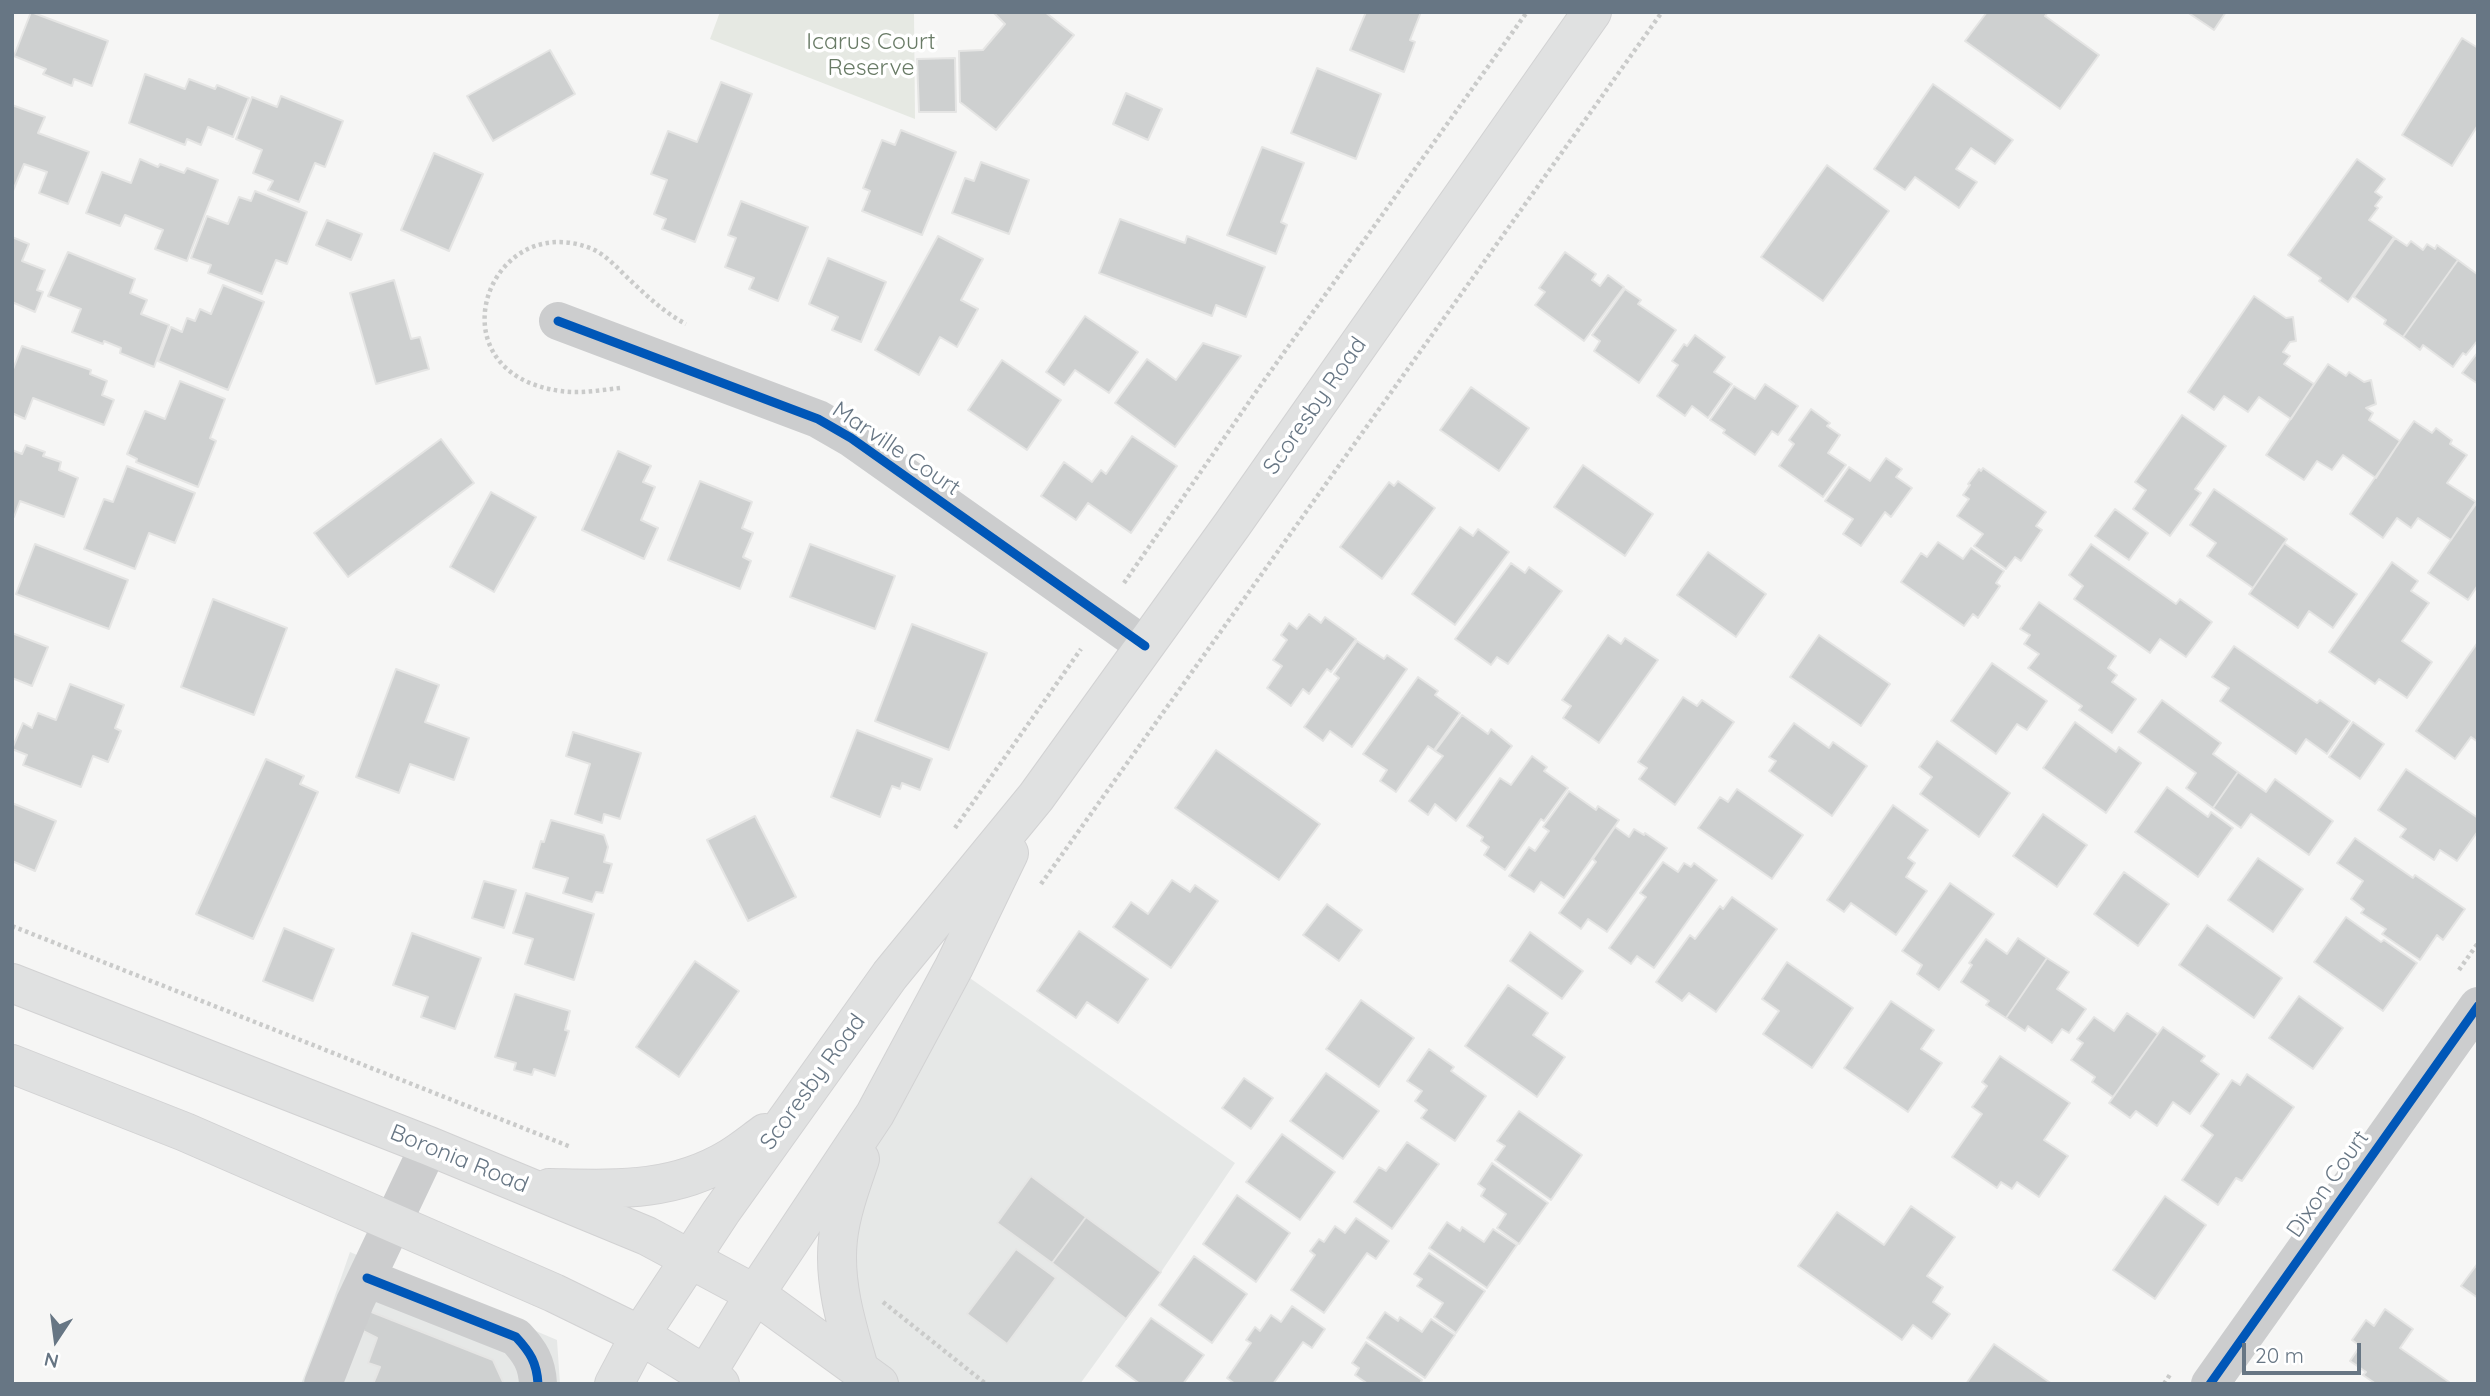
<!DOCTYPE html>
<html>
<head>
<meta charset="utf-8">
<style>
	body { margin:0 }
	#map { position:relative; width:2490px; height:1396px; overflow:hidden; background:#f6f6f5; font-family:Quicksand,sans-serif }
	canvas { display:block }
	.frame { position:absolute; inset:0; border:14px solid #677684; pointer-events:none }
	.north { position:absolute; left:21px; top:1305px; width:70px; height:70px; -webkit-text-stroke:5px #fff; paint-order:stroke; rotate:193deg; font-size:19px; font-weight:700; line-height:28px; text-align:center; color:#677684 }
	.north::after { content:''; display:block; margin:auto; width:24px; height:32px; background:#677684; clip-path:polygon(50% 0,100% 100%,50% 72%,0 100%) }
	.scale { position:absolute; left:2242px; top:1343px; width:119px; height:32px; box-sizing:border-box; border:4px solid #677684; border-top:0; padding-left:9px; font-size:21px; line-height:24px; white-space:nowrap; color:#677684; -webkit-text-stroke:5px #fff; paint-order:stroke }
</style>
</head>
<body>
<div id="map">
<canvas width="2490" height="1396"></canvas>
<div class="frame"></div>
<div class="north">N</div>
<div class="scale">20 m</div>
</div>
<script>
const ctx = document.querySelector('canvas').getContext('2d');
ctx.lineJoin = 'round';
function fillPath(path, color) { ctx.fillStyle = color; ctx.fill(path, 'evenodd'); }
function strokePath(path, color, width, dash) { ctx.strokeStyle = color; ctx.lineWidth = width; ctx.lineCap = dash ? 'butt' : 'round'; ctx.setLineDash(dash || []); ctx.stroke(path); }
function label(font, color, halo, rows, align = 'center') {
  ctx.font = font + ' Quicksand,sans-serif'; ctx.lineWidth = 7; ctx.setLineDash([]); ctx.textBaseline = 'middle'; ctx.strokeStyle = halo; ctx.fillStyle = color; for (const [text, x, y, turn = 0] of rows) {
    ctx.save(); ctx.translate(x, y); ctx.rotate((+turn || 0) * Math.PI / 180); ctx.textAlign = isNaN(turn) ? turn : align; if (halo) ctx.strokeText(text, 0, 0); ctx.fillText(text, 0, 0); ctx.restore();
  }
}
fillPath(new Path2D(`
	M954,967l281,196 -74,109 -81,112h-201l-35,-70 -1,-99z
	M350,1252l207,88 3,44h-259l31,-80z`), '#e6e8e7');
fillPath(new Path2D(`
	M720,12h194l1,107 -205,-80z`), '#e6e9e3');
const building = new Path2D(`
	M31,12l77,29 -16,45 -18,-7 -2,7 -29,-12 3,-5 -32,-13z
	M1045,12l29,23 -78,95 -36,-28 -1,-51 24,-1 22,-26 -12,-12z
	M1366,12h55l-11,28 5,2 -11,30 -54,-22z
	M1987,12h61l-3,4 54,39 -39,54 -95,-68z
	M2187,12h39l-12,18z
	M2462,38l16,10v77l-26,41 -50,-31z
	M550,50l25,44 -82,47 -26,-45z
	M955,58l1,54h-37l-2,-53z
	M1317,68l64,26 -25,65 -65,-26z
	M145,74l40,15 4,-10 26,10 2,-4 32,13 -16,39 -25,-10 -7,18 -14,-6 -2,6 -56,-22z
	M721,82l31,12 -57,148 -33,-13 4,-10 -12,-5 13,-34 -16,-6 17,-43 29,11z
	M1933,84l80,56 -18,24 -24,-16 -15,21 21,13 -18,26 -44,-31 -10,13 -31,-21z
	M1126,93l36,16 -14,31 -35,-16z
	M281,96l62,25 -18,46 -10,-4 -16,39 -31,-12 5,-9 -20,-8 9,-23 -26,-11 16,-42 25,10z
	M12,105l33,12 -7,16 51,19 -21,52 -29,-11 8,-21 -23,-8 -12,29z
	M901,130l55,22 -34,83 -60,-24 8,-20 -7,-3 19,-48 13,5z
	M1262,147l42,16 -23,59 6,3 -11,29 -49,-19z
	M434,153l49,21 -34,77 -48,-21z
	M140,159l18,8 2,-3 24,9 3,-5 31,12 -31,81 -32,-12 8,-19 -38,-15 -5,11 -34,-13 16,-41 29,11z
	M2357,159l28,20 -10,13 7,5 -7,9 3,2 -9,12 25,17 -46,65 -29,-21 2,-3 -33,-23z
	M981,162l48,18 -20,54 -57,-21 13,-35 9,3z
	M1827,165l62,46 -66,90 -62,-44z
	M255,191l52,21 -20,52 -11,-4 -14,34 -54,-21 3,-8 -20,-7 16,-42 21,8 11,-27 12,4z
	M741,201l67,26 -30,74 -29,-12 5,-11 -29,-11 11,-29 -8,-3z
	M1120,219l65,24 2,-7 78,31 -19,50 -30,-12 -4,11 -113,-43z
	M327,220l35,14 -11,26 -35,-15z
	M938,236l45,23 -22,41 17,9 -21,38 -17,-10 -21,38 -44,-25z
	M12,237l17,7 -7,17 23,9 -8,20 6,2 -8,20 -23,-10z
	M2395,238l12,8 4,-5 12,9 4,-6 8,5 2,-4 21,15 -55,77 -19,-13 2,-4 -32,-23z
	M68,252l67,27 -5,14 17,7 -6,14 28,11 -15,42 -34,-14 1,-5 -17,-7 -1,3 -31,-12 9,-23 -33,-13z
	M1565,252l31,22 -4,6 8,6 8,-11 16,12 -40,54 -49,-36 10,-13 -6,-4z
	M828,258l58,24 -25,60 -29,-12 6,-13 -29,-13z
	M2458,260l19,14 1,66 -12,15 -3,-2 -10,14 -30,-22 -3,5 -17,-13z
	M394,280l17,59 9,-2 9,32 -53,15 -26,-91z
	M223,285l41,17 -36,88 -70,-29 13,-34 11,5 5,-14 8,3 5,-12 11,5z
	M1625,289l16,11 -3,4 38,26 -37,53 -45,-32 6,-10 -8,-6z
	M2254,296l32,22 7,-1 3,24 -6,1 -7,10 7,4 -6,8 30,20 -23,35 -32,-22 -11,15 -24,-16 -10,14 -26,-18z
	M1085,316l53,36 -29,41 -34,-23 -11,15 -18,-13z
	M1695,335l30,22 -11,15 18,12 -24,34 -16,-12 -7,10 -28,-20 21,-31 -6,-4 12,-17 3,2z
	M1203,343l38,13 -66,91 -60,-44 32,-44 29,21z
	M22,346l69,24 -1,4 17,7 -5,14 12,5 -10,25 -71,-27 -8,21 -13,-6v-41z
	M2478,352v32l-16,-11z
	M1002,360l59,40 -34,50 -59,-40z
	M2328,364l18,12 3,-4 15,10 7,-2 5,24 -10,4 7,5 -4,7 31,21 -24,37 -33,-23 -11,15 -15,-9 -13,19 -38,-25z
	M180,381l45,18 -15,39 6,3 -18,46 -62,-25 1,-3 -10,-5 18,-43 20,8z
	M1765,384l33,22 -20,29 -6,-4 -17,24 -32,-22 2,-3 -15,-10 24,-34 21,13z
	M1471,387l58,41 -30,43 -59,-41z
	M1811,409l19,14 -3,3 13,9 -12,18 18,12 -23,32 -44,-31 15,-22 -5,-4z
	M2182,415l44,31 -31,43 6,4 -31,43 -37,-27 13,-19 -11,-8z
	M2414,421l18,12 4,-5 16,12 -2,4 17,11 -20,28 29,19 -25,38 -33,-22 -7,10 -14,-10 -14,20 -33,-24z
	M1132,436l45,30 -46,67 -43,-30 -12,17 -35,-24 23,-34 28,20 9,-12 5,4z
	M441,439l33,44 -126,94 -34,-44z
	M26,445l19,7 -2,4 18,6 -2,8 19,8 -14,39 -44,-16 -6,16 -2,-1v-66l10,4z
	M618,451l33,15 -8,16 12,5 -14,33 17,8 -14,31 -62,-29z
	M1886,458l16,11 -6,8 16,11 -21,29 -6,-5 -24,34 -18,-12 10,-15 -28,-18 24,-34 21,14z
	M1583,465l70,49 -28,42 -71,-49z
	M127,466l68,27 -20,50 -26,-10 -14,36 -51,-20 20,-50 9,3z
	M1983,468l63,44 -10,14 6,4 -21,31 -6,-4 -9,12 -32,-23 9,-12 -26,-18 12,-17 -6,-4 7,-10 -2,-1 11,-15 2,2z
	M700,481l52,21 -10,26 11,5 -10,24 8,4 -11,28 -72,-29z
	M1398,481l37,27 -53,71 -42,-32 49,-65 5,4z
	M2214,489l73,50 -34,49 -46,-32 9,-13 -26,-18z
	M491,492l45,25 -42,75 -44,-25z
	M2478,501v84l-10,15 -40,-27z
	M2115,509l33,24 -19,27 -34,-24z
	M1460,527l13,9 5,-7 31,23 -54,73 -43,-31z
	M1938,542l25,17 8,-11 33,23 -8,12 4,3 -22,32 -5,-4 -9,12 -63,-44 20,-29 6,4z
	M2284,543l73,51 -24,34 -24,-17 -11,17 -49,-34z
	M35,544l93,36 -19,49 -93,-35z
	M810,544l85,32 -20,53 -85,-32z
	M2091,544l85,60 4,-5 32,23 -26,35 -26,-18 -10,14 -76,-54 9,-13 -14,-11z
	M1708,552l58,42 -30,43 -59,-42z
	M2392,562l26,19 -7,10 18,12 -27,38 30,21 -25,36 -28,-19 -4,5 -46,-32z
	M1511,563l14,10 4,-6 33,24 -54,73 -11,-7 -6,8 -36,-26z
	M213,599l74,29 -33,87 -73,-28z
	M2039,602l77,54 -8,12 9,7 -5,7 24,17 -24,34 -33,-23 3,-4 -54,-38 11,-14 -15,-10 6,-9 -10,-6z
	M1309,614l12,9 4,-6 31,22 -25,33 -4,-3 -18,25 -6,-5 -12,17 -24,-18 15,-22 -9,-6 14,-20 -6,-5 8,-12 8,6z
	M912,624l75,29 -38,97 -74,-29z
	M12,633l36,14 -16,39 -20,-8z
	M1608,635l13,9 4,-6 33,22 -59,83 -36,-25 8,-12 -9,-6z
	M1819,635l71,49 -29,42 -71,-49z
	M1357,641l27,18 3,-4 20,14 -55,78 -22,-16 -7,10 -19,-14 35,-49 -5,-4z
	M2478,642v100l-7,-5 -16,22 -39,-28z
	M2234,646l83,57 3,-3 30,21 -23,33 -21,-15 -10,15 -76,-53 9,-13 -17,-11z
	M1992,663l55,38 -20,29 -10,-6 -21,30 -45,-33z
	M396,669l43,16 -14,37 44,16 -15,42 -44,-16 -11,29 -43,-16z
	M1418,677l20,14 -3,4 25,18 -26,37 -6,-4 -32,46 -16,-11 7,-11 -24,-16z
	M70,684l54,21 -9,23 6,3 -13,31 -15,-6 -12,31 -58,-22 4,-10 -15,-6 11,-26 9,5 6,-15 18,7z
	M1683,697l14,9 5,-6 32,22 -59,83 -36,-26 8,-11 -9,-6z
	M2162,700l59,43 -8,11 25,18 -25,36 -27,-20 10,-15 -58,-41z
	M1462,715l26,19 3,-5 21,17 -56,75 -21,-17 -7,11 -19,-14 34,-45 -8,-5z
	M2075,722l41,30 3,-5 22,16 -35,50 -63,-45z
	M2353,722l31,22 -24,35 -31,-22z
	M1794,723l35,25 4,-6 34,24 -35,50 -63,-45 7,-10 -7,-4z
	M857,730l75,29 -12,31 -18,-7 -2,6 -8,-3 -12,31 -49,-20z
	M573,732l68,21 -21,66 -16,-5 -2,9 -27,-9 15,-50 -24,-8z
	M1937,741l73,52 -31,44 -59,-43 12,-17 -13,-10z
	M1216,750l104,74 -41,56 -104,-72z
	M1532,756l15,11 -3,4 24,17 -24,33 -3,-2 -36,51 -21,-15 5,-8 -8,-6 2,-4 -16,-11 33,-48 11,7z
	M266,759l38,17 -4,8 18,8 -65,147 -57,-25z
	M2406,769l72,49v13l-21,30 -17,-11 -6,10 -34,-23 6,-8 -28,-19z
	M2238,772l28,20 9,-13 58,42 -24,34 -58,-41 -10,14 -28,-20z
	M2167,787l41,30 3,-5 22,16 -35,49 -63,-45z
	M1737,789l66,46 -31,44 -74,-51 22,-31 8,5z
	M1569,791l27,19 2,-4 21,14 -55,78 -23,-16 -7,10 -25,-16 20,-29 6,4 14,-20 -6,-4z
	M12,803l44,18 -21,50 -23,-10z
	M1893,805l35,25 -20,28 7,5 -9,14 21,14 -31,44 -45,-32 -7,9 -17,-12z
	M2043,814l44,31 -30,42 -44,-31z
	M755,816l41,81 -48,24 -41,-81z
	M551,820l53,15 4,12 -4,15 8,2 -9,29 -7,-1 -4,10 -29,-9 5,-15 -35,-10 8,-27 3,1z
	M1615,827l14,10 5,-8 10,6 1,-2 22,15 -60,84 -19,-13 -7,10 -22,-16 37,-51 -3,-3z
	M2355,838l58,40 2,-3 50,34 -22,31 -6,-5 -17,25 -38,-26 4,-5 -25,-16 3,-4 -13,-10 12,-18 -26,-18z
	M2258,858l45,31 -30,43 -45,-32z
	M1663,862l15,10 6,-9 7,4 3,-4 23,17 -63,88 -17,-12 -6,8 -22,-16 37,-51 -6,-4z
	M2124,872l45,32 -31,42 -44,-32z
	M1172,880l18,12 5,-7 23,16 -47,67 -58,-41 18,-25 17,12z
	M484,881l32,9 -12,38 -32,-10z
	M1950,883l44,31 -55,76 -22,-16 5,-9 -20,-14z
	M526,893l68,21 -20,66 -49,-16 8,-25 -20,-6z
	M1732,897l45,32 -61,83 -27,-19 -7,8 -26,-19 34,-47 5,4 25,-33 3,3z
	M1327,904l35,26 -23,31 -36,-26z
	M2346,917l35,25 3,-2 33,23 -34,48 -69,-49z
	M2207,925l75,53 -28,40 -75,-53z
	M284,928l50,21 -21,52 -50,-20z
	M1079,931l69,48 -30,44 -31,-21 -11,16 -39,-27z
	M1530,932l53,39 -21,28 -52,-38z
	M412,933l69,25 -26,71 -34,-12 7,-20 -35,-12z
	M2018,938l29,20 -41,60 -20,-13 3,-4 -28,-19 11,-17 -3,-2 17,-24 21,15z
	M2047,958l22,14 -12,17 29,20 -17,24 -7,-4 -10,14 -24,-17 -3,5 -19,-13z
	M695,961l44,30 -60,86 -43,-30z
	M1787,962l66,46 -41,60 -49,-34 16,-23 -17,-12z
	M1508,985l40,28 -15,22 32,22 -28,40 -72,-51z
	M515,994l55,17 -5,19 4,1 -14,45 -21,-7 -2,6 -18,-5 2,-7 -21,-6z
	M2299,996l44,32 -30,41 -44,-31z
	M1361,1000l53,38 -35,49 -53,-38z
	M1891,1001l43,29 -13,19 21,14 -34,49 -64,-44z
	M2127,1013l31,21 -45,63 -21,-15 3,-5 -24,-17 12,-17 -6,-4 17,-22 20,14z
	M2163,1027l42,29 -4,5 18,13 -29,40 -17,-12 -16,24 -21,-15 -6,7 -21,-15z
	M1429,1049l25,18 -3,4 35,25 -31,45 -34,-23 6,-8 -12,-9 7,-10 -15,-10z
	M2000,1056l70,47 -26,37 24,16 -29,41 -22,-15 -5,7 -11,-7 -4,6 -45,-31 30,-43 -10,-7 15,-21 -5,-4z
	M1326,1073l53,38 -36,48 -53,-38z
	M2247,1074l47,33 -52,74 -6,-3 -18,27 -36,-25 31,-45 -12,-9 31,-46 8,5z
	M1244,1078l29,20 -22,31 -29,-21z
	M1519,1111l63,44 -31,45 -56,-40 10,-14 -8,-5z
	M1282,1134l53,38 -35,48 -54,-38z
	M1407,1142l32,22 -47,65 -38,-27 25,-35 7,4z
	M1492,1163l56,40 -29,41 -22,-16 9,-14 -25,-18 4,-7 -7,-5z
	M1031,1176l55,41 -34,46 -55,-40z
	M1237,1195l53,38 -34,49 -53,-38z
	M2165,1196l41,29 -51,74 -42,-29z
	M1911,1206l44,31 -28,39 16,11 -10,15 17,12 -18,25 -19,-14 -11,15 -104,-74 39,-54 47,33z
	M1086,1217l75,55 -35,47 -74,-56z
	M1356,1218l33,23 -13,18 -9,-6 -43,60 -33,-23 24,-35 -5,-4 9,-12 5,3 11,-16 10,7z
	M1447,1222l13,9 2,-4 22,15 9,-13 24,16 -30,43 -58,-40z
	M1016,1249l40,29 -49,66 -40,-30z
	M1429,1253l56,38 -29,42 -22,-16 9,-14 -26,-17 5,-7 -8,-5z
	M1194,1256l53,38 -35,49 -53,-38z
	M2478,1263v35l-17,-12z
	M1292,1306l33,23 -13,19 -9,-6 -30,42h-38l-8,-6 24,-35 -5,-3 9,-13 5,4 11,-16 10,7z
	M2385,1309l28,20 -13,19 49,34 -1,2h-72l-13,-9 3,-3 -16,-11 10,-15 -8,-6 14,-20 8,6z
	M369,1311l124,49 11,24h-131l7,-17 -12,-4 9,-25 -14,-7z
	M1385,1312l13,9 2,-4 22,15 9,-13 24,16 -30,43 -58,-40z
	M1151,1318l53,37 -21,29h-43l-24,-18z
	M1366,1342l56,38 -2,4h-52l-13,-9 4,-7 -7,-5z
	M1994,1344l58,40h-86z`);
fillPath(building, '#ced0d0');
strokePath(building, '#e5e5e4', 2);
const major = new Path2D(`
	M12,983l417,163 218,90 108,58 124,90
	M12,1064l173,68 369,161 86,42 80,49
	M549,1188c64,1 123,5 181,-30 12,-7 24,-17 35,-25
	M859,1368c-12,-41 -26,-86 -21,-129 3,-27 13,-54 22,-80
	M614,1384l26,-49 81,-123 169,-237 146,-178 196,-272 360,-513
	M700,1384l55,-90 120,-180 79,-147 55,-114`);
strokePath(major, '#d2d2d3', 40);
strokePath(new Path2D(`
	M620,388c-19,2 -40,6 -59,3 -131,-17 -75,-182 29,-143 16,6 29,22 41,33 17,16 34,32 55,43
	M1124,583l134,-194 269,-377
	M955,828l126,-179
	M1041,884l621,-872
	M12,926l559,221
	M2459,970l19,-27
	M883,1302l103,82
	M2164,1384l7,-11`), '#cacbca', 4.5, [3.5, 3.5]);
strokePath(new Path2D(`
	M558,321l260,98 33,19 294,208
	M367,1278l149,59c14,15 21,26 22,47
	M323,1384l32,-82 74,-156
	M2210,1384l268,-378`), '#cccdce', 38);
strokePath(major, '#e0e1e1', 38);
strokePath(new Path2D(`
	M558,321l260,98 33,19 294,208
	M367,1278l149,59c14,15 21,26 22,47
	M2210,1384l268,-378`), '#0057b8', 9);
label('23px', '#697b66', '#fff', [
	["Icarus Court",871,42],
	["Reserve",871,68]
]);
label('23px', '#677684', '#fff', [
	["Scoresby Road",1315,406,-55],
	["Marville Court",896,449,34],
	["Scoresby Road",813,1082,-54],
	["Boronia Road",459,1159,22],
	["Dixon Court",2328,1184,-55]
]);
</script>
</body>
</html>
